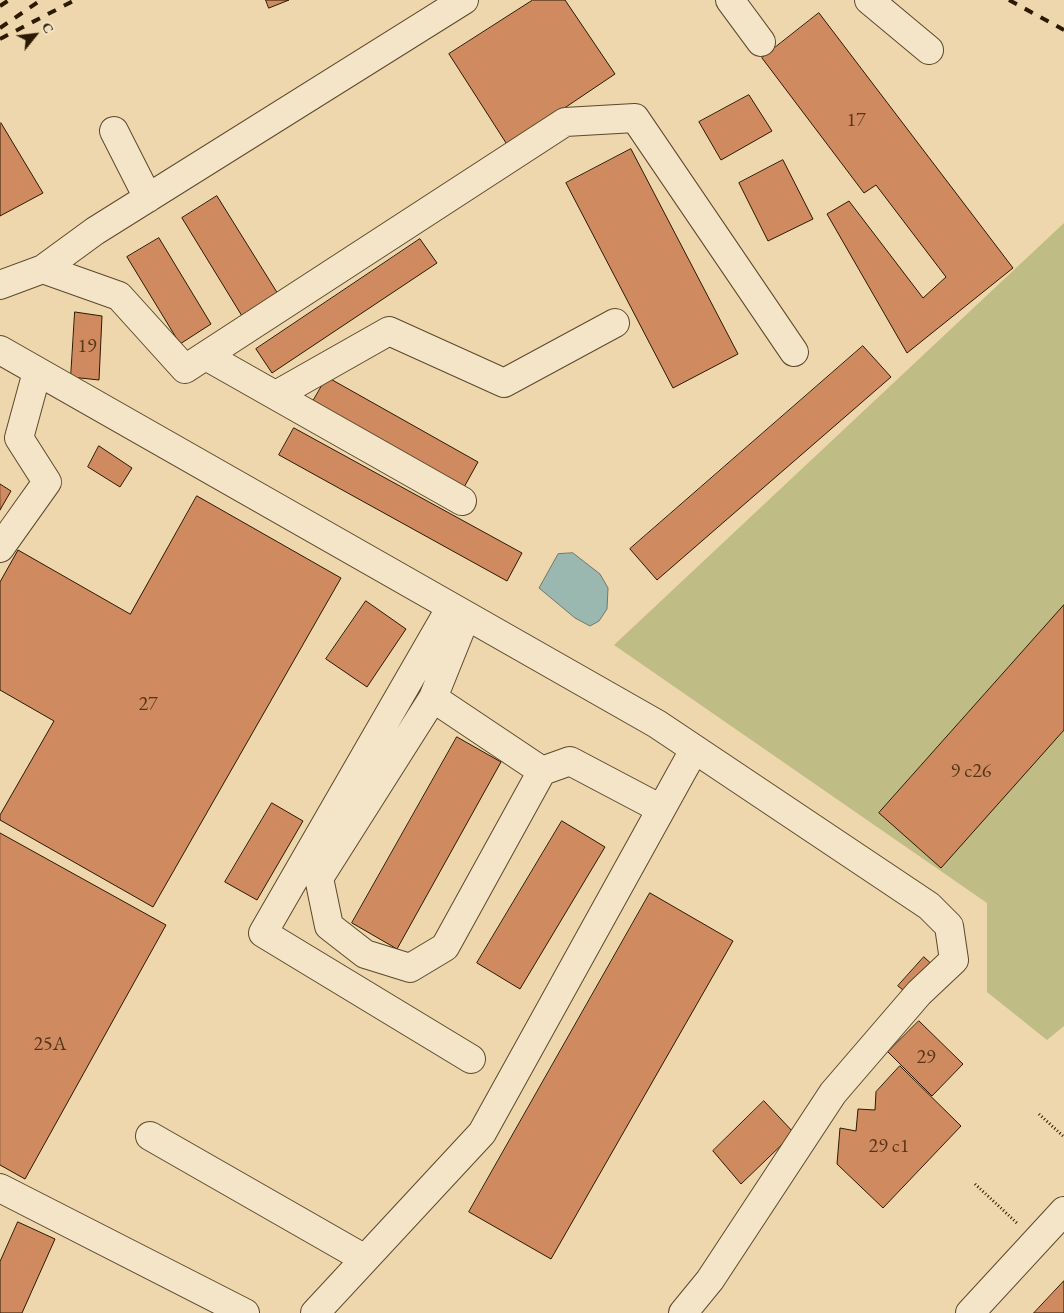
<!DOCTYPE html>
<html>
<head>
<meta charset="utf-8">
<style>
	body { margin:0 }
	#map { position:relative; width:1064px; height:1313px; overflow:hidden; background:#eed7ac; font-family:"EB Garamond",serif }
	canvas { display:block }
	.north { position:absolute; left:10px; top:10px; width:50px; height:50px; -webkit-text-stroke:4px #f4e5c9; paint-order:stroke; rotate:61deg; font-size:14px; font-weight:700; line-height:20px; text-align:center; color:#2b1900 }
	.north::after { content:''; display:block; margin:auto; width:18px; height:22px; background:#2b1900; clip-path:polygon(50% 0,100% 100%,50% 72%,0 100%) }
</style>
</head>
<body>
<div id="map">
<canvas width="1064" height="1313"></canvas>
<div class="north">С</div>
</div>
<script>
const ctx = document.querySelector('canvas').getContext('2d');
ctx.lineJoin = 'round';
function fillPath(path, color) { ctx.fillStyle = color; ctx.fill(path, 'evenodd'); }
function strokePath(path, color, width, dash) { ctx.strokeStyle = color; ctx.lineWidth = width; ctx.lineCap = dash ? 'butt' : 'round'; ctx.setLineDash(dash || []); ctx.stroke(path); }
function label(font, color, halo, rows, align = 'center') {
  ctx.font = font + ' "EB Garamond",serif'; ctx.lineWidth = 5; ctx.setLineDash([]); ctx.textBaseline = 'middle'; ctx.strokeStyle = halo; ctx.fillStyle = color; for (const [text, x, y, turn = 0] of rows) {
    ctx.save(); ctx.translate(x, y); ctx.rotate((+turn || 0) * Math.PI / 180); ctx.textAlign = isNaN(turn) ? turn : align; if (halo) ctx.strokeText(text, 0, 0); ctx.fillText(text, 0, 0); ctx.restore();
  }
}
fillPath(new Path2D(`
	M1064,223v803l-17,14 -60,-48v-89l-373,-258z`), '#bfbc85');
const water = new Path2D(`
	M573,553l27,21 8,14 -1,21 -8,12 -9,5 -15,-8 -36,-30 19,-34z`);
fillPath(water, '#9bb8b0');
strokePath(water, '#6e786a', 1);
const building = new Path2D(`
	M266,0h23l-20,8z
	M533,0h32l50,74 -107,72 -59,-92z
	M819,13l194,255 -106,85 -80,-139 22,-13 74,97 23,-21 -70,-92 -12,8 -102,-135z
	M749,95l23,36 -51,29 -22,-38z
	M1,123l42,70 -43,23v-92z
	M631,149l107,205 -65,34 -107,-205z
	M783,160l30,59 -45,22 -29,-58z
	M217,196l61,98 -36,22 -60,-98z
	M159,238l52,86 -31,20 -53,-87z
	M420,239l17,24 -165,110 -16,-24z
	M75,312l27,4 -3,64 -28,-3z
	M863,346l28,31 -234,203 -27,-31z
	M327,377l151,85 -15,27 -151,-86z
	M294,428l228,125 -15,28 -228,-126z
	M99,446l33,22 -12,19 -32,-20z
	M0,484l11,7 -11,19z
	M197,496l144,82 -188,329 -153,-87v-5l54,-94 -54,-31v-108l18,-32 112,64z
	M366,601l40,28 -39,58 -41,-28z
	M1064,605v125l-123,138 -62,-55z
	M457,737l44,25 -104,187 -45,-26z
	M272,803l31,18 -46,79 -32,-18z
	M562,821l43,26 -85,142 -43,-26z
	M0,833l166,92 -141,254 -25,-14z
	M650,893l83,48 -182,318 -82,-47z
	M924,957l14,13 -25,28 -15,-12z
	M919,1021l44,43 -31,32 -44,-44z
	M900,1066l61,60 -78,82 -46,-44 3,-36 16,3 2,-22 17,1 1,-18z
	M764,1101l30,32 -53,51 -28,-33z
	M18,1222l37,17 -33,74h-22v-51z
	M1064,1281v32h-30z`);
fillPath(building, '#d08a60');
strokePath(building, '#2b1900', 1);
const minor = new Path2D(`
	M730,0l31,42
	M869,0l60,50
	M114,131l34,67
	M43,269l76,27 66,73 380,-247 70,-4 159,234
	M0,285l43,-16 52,-38 369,-231
	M0,350l657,374 272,182 20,20 5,34 -35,33 -86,100 -123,187 -27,33
	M206,356l256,145
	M276,395l113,-64 115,52 111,-60
	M0,548l47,-66 -28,-44 18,-66
	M451,607l-188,326 208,126
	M433,698l33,-82
	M542,771l-109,-73 -114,180 10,48 36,28 45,14 35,-21 97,-176 28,-10 91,48
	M150,1136l215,123
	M0,1188l245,125
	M315,1313l167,-180 212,-383
	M970,1313l94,-102`);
strokePath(minor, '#5c482b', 30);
strokePath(new Path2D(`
	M1039,1114l25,23
	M975,1184l43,40`), '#2b1900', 3, [1, 2.5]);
strokePath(minor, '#f4e5c9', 28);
strokePath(new Path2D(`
	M1009,0l55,30
	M0,6l9,-6
	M0,28l41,-28
	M0,39l75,-39`), '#2b1900', 4, [9, 9]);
label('20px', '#543518', null, [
	["17",856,121],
	["19",87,347],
	["27",148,705],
	["9 с26",971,772],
	["25А",50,1045],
	["29",926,1058],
	["29 с1",889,1147]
]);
</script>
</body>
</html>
